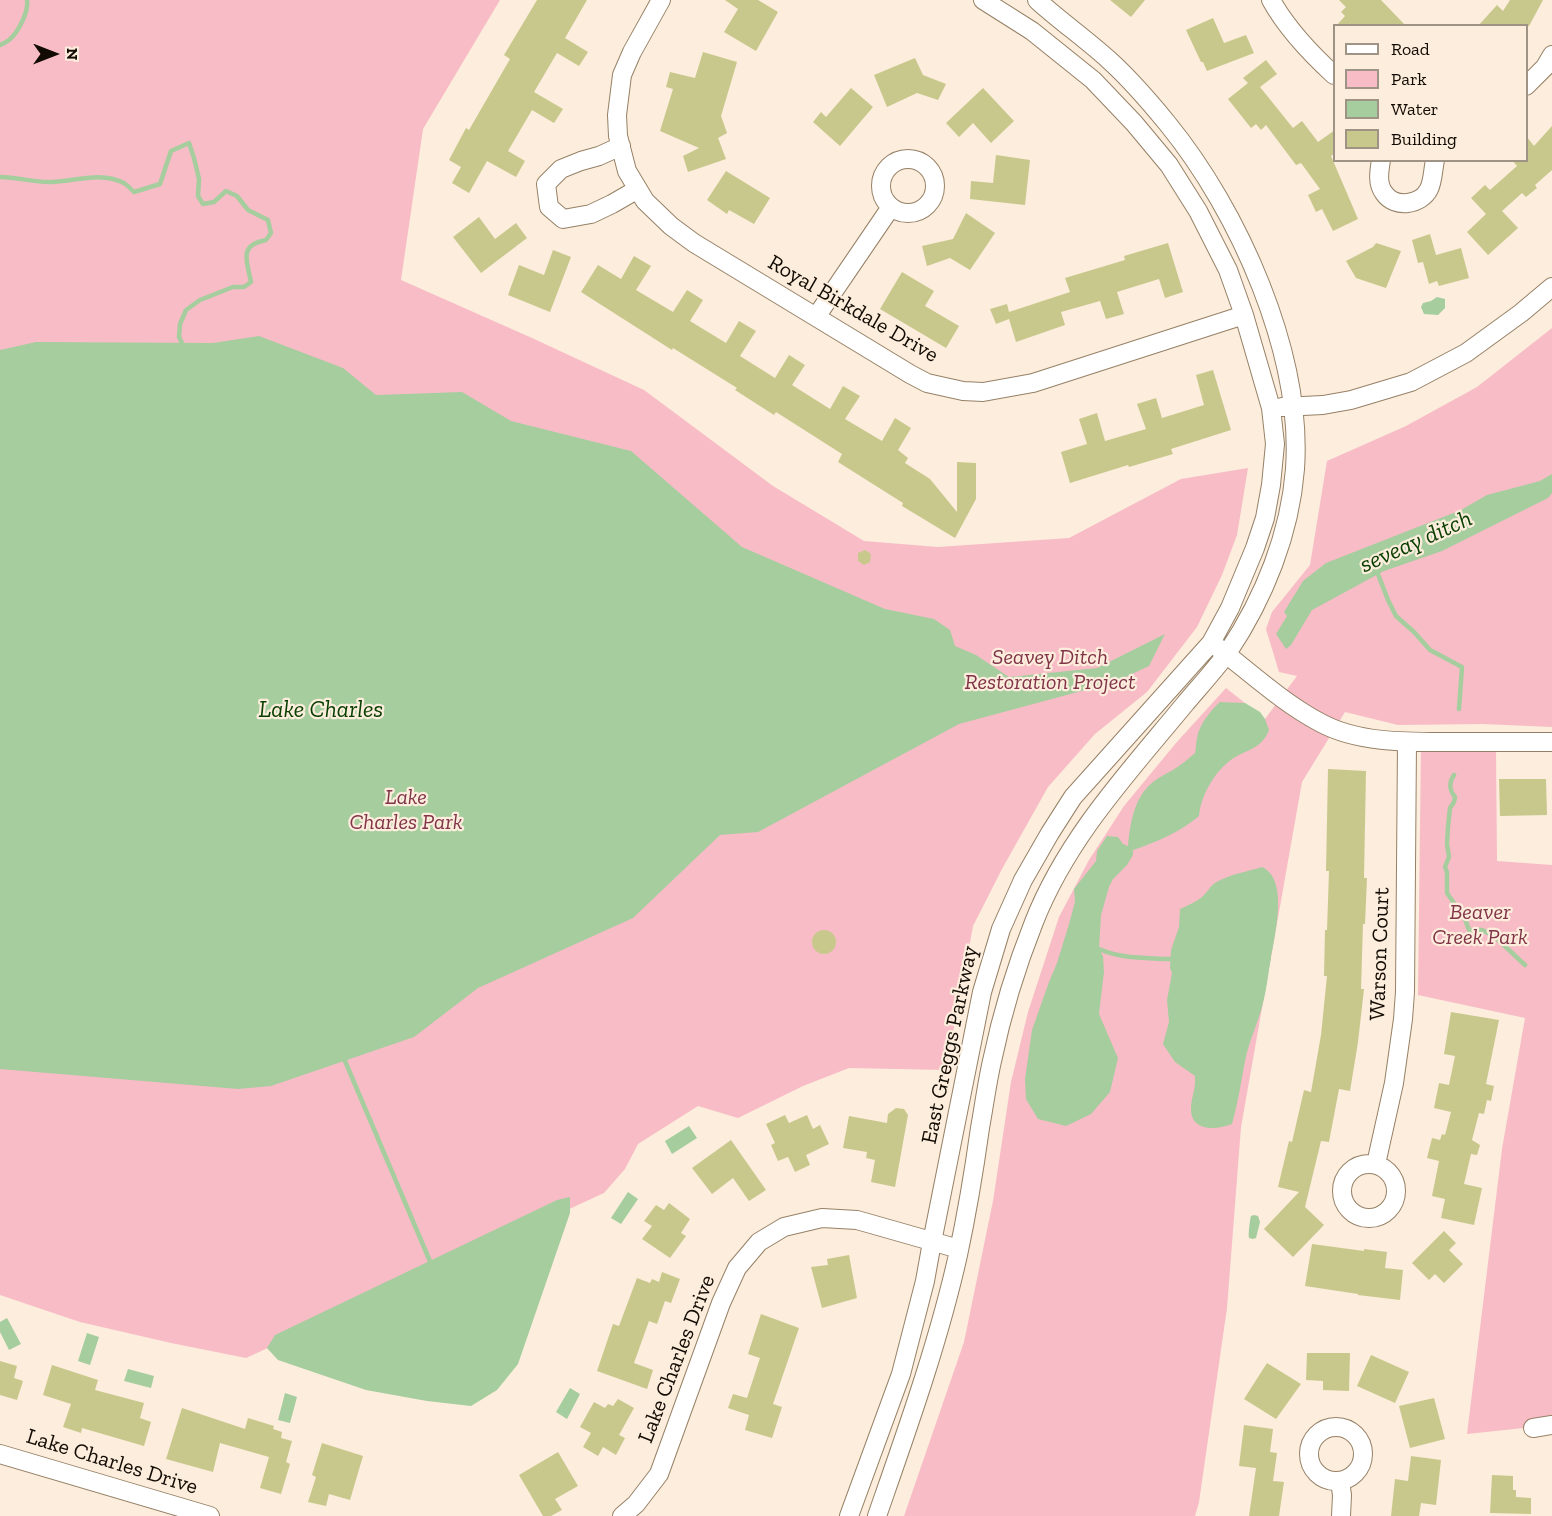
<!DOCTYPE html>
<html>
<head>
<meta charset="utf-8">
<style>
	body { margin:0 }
	#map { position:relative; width:1552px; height:1516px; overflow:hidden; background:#fceddc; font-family:"Zilla Slab",serif }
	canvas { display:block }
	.legend { position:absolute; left:1333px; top:24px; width:195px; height:138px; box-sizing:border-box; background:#fceddc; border:2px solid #9e9385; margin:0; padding:8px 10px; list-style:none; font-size:18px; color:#120b03 }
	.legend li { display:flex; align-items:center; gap:12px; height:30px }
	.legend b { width:30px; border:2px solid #9e9385 }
	.north { position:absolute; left:24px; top:24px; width:60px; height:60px; -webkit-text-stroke:4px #fceddc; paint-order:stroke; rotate:90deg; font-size:16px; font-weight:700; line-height:24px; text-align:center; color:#120b03 }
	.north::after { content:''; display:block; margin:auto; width:21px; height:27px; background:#120b03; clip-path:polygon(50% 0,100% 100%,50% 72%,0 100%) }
</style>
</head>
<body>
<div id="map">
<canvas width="1552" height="1516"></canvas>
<ul class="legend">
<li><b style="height:8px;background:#fff"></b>Road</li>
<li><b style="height:16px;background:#f8bcc7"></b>Park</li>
<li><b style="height:16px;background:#a5cd9e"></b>Water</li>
<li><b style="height:16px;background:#c9c88c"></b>Building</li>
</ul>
<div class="north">N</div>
</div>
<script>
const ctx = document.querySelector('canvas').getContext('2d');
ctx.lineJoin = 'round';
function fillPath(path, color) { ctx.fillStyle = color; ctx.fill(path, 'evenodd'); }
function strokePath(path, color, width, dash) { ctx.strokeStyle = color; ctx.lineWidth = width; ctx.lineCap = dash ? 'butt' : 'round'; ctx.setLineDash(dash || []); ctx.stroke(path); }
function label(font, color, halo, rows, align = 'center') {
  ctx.font = font + ' "Zilla Slab",serif'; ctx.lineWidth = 4.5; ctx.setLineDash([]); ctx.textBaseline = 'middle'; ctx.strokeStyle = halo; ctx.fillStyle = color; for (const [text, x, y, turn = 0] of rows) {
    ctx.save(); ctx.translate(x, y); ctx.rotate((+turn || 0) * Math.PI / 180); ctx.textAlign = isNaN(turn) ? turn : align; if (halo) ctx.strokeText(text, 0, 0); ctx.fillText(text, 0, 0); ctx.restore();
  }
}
fillPath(new Path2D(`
	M0,0h500l-77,129 -22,151 131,58 112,52 129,96 91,55 74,6 131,-9 112,-59 67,-11 -11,67 -15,40 -25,52 -50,65 -52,42 -47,53 -46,82 -29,57 -27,144 -97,-2 -46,18 -65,32 -40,-12 -60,38 -13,25 -21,24 -358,165 -75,-15 -91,-21 -80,-27z
	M1552,328v399l-69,-3 -85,1 -53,-13 -43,70 -61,345 -14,181 -28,194 -4,14h-291l60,-174 29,-141 18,-119 17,-70 31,-95 30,-57 35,-54 52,-63 50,-55 39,31 32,-43 -18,-4 -13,-43 6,-17 38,-47 17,-104 79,-35 71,-39z
	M1421,742l75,8 1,111 55,4v560l-85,9 35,-285 23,-131 -107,-23z`), '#f8bcc7');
fillPath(new Path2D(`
	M1437,297l8,2v9l-7,7 -14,-1 -3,-7 2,-4 8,-2z
	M259,336l84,32 33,27 86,-3 49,29 120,30 111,96 143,62 49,10 16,11 5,16 21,9 33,22 88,-9 68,-34 -16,32 -34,16 -156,42 -201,108 -38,3 -87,83 -155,70 -64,49 -143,49 -33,3 -238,-20v-719l36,-8 177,1z
	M1552,474v19l-4,5 -106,53 -58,20 -72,39 -21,35 -5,4 -10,-15 11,-18 -3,-4 19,-31 23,-18 135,-53 26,-15 53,-14z
	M1220,702l25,1 15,9 5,7 4,11c-6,16 -18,19 -32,26 -20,11 -36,38 -38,60 -19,16 -42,26 -66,34v5l-6,10 -14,14 -4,8 -8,28 -2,34 4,7 1,16 -5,42 19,44 -8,34 -19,22 -25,12 -28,-7 -12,-20 -1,-20 7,-49 17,-48 8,-19 12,-39 6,-22 -1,-13 22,-28 1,-10 10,-15 11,1 5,7 5,2c2,-22 6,-49 25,-64 6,-5 13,-8 20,-12 8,-5 15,-11 22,-17 1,-5 1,-10 2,-15 2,-13 13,-27 23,-36z
	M1262,867c27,12 13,68 9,91 -3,15 -4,30 -8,45 -5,20 -14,38 -18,58 -4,21 -7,42 -13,63 -15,6 -41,8 -41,-15 0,-12 5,-19 4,-33l-20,-14 -12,-18 6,-22 -2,-22 5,-27 -2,-5 1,-18 8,-23 1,-18c8,-4 16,-7 22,-12 5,-4 8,-11 13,-14 14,-9 32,-11 47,-16z
	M689,1126l8,12 -25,16 -7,-13z
	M628,1192l10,7 -17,25 -10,-6z
	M570,1197v16l-52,151 -21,26 -26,16 -44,-5 -61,-11 -88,-30 -11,-12 8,-13 282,-135z
	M1254,1215l4,1 2,6 -4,16 -3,1 -4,-1c-1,-3 1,-19 2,-22z
	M7,1318l14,26 -12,6 -9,-18v-10z
	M87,1333l12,4 -9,28 -12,-4z
	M128,1369l26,7 -3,12 -27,-7z
	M570,1388l10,6 -13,25 -11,-7z
	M285,1393l12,4 -7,26 -12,-3z`), '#a5cd9e');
strokePath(new Path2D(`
	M0,45c3,-1 6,-3 9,-5 9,-7 20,-29 18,-40
	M0,177c18,0 35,6 52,5 23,-1 49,-11 72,1 3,2 7,6 10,9l26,-8 11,-33 18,-8 5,15 5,21 -1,17 5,8 11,-2 12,-11 11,5 11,14 20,10 3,13 -5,7c-28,5 -19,21 -15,42l-7,5h-11l-33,13 -14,10 -6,14 -1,13 3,6
	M1376,569l12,31 8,16 18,16 16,18 32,17 -3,42
	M1454,775c-5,7 -5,15 1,22l-1,5 -4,6 -2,19 -1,17 2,13 -4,10 2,5v21l18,26 4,11h13l12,6 31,29
	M1099,949c23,10 47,9 71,10
	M345,1061l87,205`), '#a5cd9e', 4.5);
fillPath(new Path2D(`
	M537,0h50l-22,38 23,14 -9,14 -22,-13 -23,39 29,17 -9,14 -22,-13 -24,41 17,10 -9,16 -29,-16 -18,32 -17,-10 9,-16 -12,-7 17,-32 3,2 41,-71 -6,-4z
	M725,0h33l20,12 -22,39 -32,-19 14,-23z
	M1110,0h35l-14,17z
	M1339,0h42l25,26h-70l9,-10 -4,-4 5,-5z
	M1510,0h33l-14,26h-51l19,-21 6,6z
	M1213,18l11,25 22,-8 8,18 -47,18 -4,-9h-2l-15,-32z
	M703,52l34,10 -16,54 6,17 -9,5 8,21 -38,13 -5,-16 16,-8 -39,-17 13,-42 -7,-2 4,-15 25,6z
	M915,58l8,17 23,9 -8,16 -21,-7 -30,14 -13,-32z
	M1266,60l11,14 -17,13 33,41 9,-7 16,21 17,-12v23l-4,3 27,63 -25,12 -11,-22 -6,3 -8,-17 12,-6 -19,-26 -5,2 -30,-40 -5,5 -5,-6 -5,4 -23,-29 20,-16 -5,-5z
	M851,88l22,19 -33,39 -27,-24 8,-10 5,5z
	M983,88l31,33 -23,22 -18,-20 -14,14 -13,-14z
	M1552,126v44l-17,15 2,3 -11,9 -4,-4 -20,18 16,17 -30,27 -21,-23 19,-18 -15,-16 14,-13 5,5 27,-24 -5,-6h15v-23l7,9z
	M996,155l34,5 -5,45 -55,-6 1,-18 22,2z
	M726,171l44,27 -16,26 -25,-14 -2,4 -20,-14z
	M966,213l29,20 -25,37 -20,-12 -23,8 -5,-20 31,-7z
	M479,217l16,22 21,-16 11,15 -46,35 -28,-36z
	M1430,234l6,21 25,-7 8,30 -30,8 -2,-5 -8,3 -6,-22 -5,1 -6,-23z
	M1168,243l15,49 -18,6 -6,-19 -42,13 7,22 -18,5 -6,-18 -39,11 4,13 -49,17 -7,-23 -13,5 -6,-15 17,-5 2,8 61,-20 -5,-14 60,-18 -1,-4z
	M1376,243l25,8 -15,37 -30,-10 -10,-17 27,-14z
	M553,250l18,7 -21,55 -42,-17 11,-30 25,10z
	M634,256l17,10 -15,24 37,22 14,-22 16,10 -13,21 36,22 13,-22 17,10 -16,25 35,22 14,-23 16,10 -13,20 38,24 13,-23 17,10 -15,23 37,22 13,-23 16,10 -13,22 10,8 -3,5 25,16 27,33v-50l19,1v36l-21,39 -53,-32 1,-3 -65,-41 4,-8 -66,-42 -2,3 -39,-25 2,-2 -64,-40 -1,2 -91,-58 17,-27 23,14z
	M902,272l32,19 -9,15 34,20 -13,22 -66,-39z
	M1213,370l18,60 -60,19 2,5 -44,13 -1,-2 -58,18 -9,-31 26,-8 -8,-25 18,-6 8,28 41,-12 -9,-25 19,-6 6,20 42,-13 -8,-30z
	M865,550l6,4 -1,8 -6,3 -6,-4v-8z
	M1328,769l38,2 -2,107h3l-2,46h-2l-2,65h3l-6,53 -8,49 -11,-2 -10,53 -8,-1 -16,66 19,18 -31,32 -29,-28 35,-37 -21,-5 11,-46 3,1 12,-52 7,2 10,-57 6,-59h-3l1,-46h2l2,-59h-3z
	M1499,779h47l1,36 -47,1z
	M812 942a12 12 0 1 1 24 0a12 12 0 1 1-24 0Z
	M1451,1012l48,8 -13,64 8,2 -3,15 -4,-1 -3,14 -5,-1 -7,27 8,5 -3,10 -6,-1 -7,30 18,4 -8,37 -33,-7 4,-19 -13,-3 7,-35 -12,-3 5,-20 8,2 2,-6 3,1 6,-23 -17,-4 5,-25 10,2 6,-29 -11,-2z
	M896,1108l8,1 4,6 -13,72 -24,-5 4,-22 -9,-2 1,-6 -24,-4 6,-32 38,7 1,-9z
	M785,1115l4,8 18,-8 6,14 7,-4 9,19 -23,11 4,10 -15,7 -7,-15 -10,4 -7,-16 4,-2 -9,-19z
	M731,1140l35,50 -17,11 -16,-23 -21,16 -20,-26z
	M669,1203l21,16 -9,14 5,3 -16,22 -28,-19 10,-13 -8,-5 12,-16 8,5z
	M1444,1231l12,12 -7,7 14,14 -19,19 -9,-9 -6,6 -17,-17z
	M1312,1244l52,7v-2l23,3 -2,16 18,2 -3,30 -42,-5v-1l-53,-8z
	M849,1255l8,43 -35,10 -11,-41 17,-2 -1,-6z
	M662,1272l18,7 -9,24 -6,-2 -8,23 -8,-3 -15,42 19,7 -6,19 -50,-18 16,-47 6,2 18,-48 13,5 2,-4 7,3z
	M761,1314l38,14 -26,76 9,3 -10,31 -27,-8 4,-15 -21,-7 5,-14 14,4 13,-40 -12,-4z
	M1307,1353h43l-1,38 -26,-1v-9l-17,-1z
	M1371,1355l38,17 -14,31 -38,-17z
	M0,1361l17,5 -3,12 9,3 -6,19 -17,-5z
	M1267,1363l34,21 -25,35 -32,-20z
	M52,1365l46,15 -3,10 49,13 -4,15 11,4 -7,24 -62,-18 -1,5 -18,-6 8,-23 -28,-9z
	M1434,1398l11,41 -35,9 -11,-42z
	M618,1399l16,9 -15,27 6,3 -9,17 -13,-8 -5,9 -15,-9 8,-14 -11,-6 14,-25 11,6 3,-4 5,2z
	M182,1408l63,21 3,-11 26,8 -1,3 9,3 -1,6 11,3 -6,21 4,2 -9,30 -21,-6 9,-31 -49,-14 -7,29 -47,-13z
	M1244,1425l29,4 -3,23 7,1 -4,28 11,1 -5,34h-30l7,-48 -17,-2z
	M322,1443l41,13 -13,44 -21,-6 -3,12 -18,-4 8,-25 -4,-2z
	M558,1452l20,34 -23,13 7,11 -11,6h-8l-24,-41z
	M1411,1456l30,4 -5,45 -15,-2 -2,13h-28l4,-37 13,2z
	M1492,1475l21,1v14h3v7l15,1v16l-41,-1z`), '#c9c88c');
const minor = new Path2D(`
	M661,0l-29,52 -10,23 -5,40 1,21 9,35 18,30 26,25 23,17 216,131 17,9 36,8 20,1 50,-9 211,-68
	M1271,0c16,29 39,53 63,75
	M1526,86l19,-19 7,-12
	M621,146l-22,10 -18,5 -20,8 -15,15 3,23 14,12 28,-5 21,-10 26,-15
	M881 186a27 27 0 1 1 54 0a27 27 0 1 1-54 0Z
	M1381,160c-2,12 -4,24 3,33 11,16 37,12 45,-4 4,-8 4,-20 6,-29
	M816,317l75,-110
	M1282,407l41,-2 28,-5 60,-18 55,-29 55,-40 31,-26
	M1217,647c34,26 66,56 104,76 39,21 91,19 135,19 32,0 64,0 96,0
	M1342 1191a27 27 0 1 1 54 0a27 27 0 1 1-54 0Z
	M1376,1164l18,-81 9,-64 2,-27 2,-250
	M1309 1454a27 27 0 1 1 54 0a27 27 0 1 1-54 0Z
	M1533,1428l19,-3
	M0,1454l210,62
	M1340,1481l2,14 -1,21
	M622,1516l14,-12 23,-30 62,-171 16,-35 22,-26 25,-15 38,-9 35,2 102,29
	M849,1516l52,-142 24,-93 7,-39 50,-250 19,-63 22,-49 27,-47 23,-36 138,-154 19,-35 25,-60 10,-30 6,-33 4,-41 -4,-36 -27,-93 -16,-45 -30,-59 -29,-46 -35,-42 -41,-43 -61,-49 -49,-31
	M877,1516c30,-86 61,-172 81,-261 9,-42 16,-84 22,-127 4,-22 7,-45 12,-67 10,-48 24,-94 42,-139 33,-84 94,-149 150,-217 15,-18 31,-35 44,-53 36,-54 62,-118 67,-183 8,-115 -56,-258 -128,-346 -18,-22 -37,-44 -58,-63 -23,-21 -49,-39 -72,-60`);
strokePath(minor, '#968166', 20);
strokePath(minor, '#fff', 18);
label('22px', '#120b03', '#fceddc', [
	["Royal Birkdale Drive",853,309,30],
	["Warson Court",1380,954,-88],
	["East Greggs Parkway",950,1045,-78],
	["Lake Charles Drive",677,1359,-69],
	["Lake Charles Drive",112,1462,17]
]);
label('italic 22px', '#813448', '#fceddc', [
	["Seavey Ditch",1050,658],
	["Restoration Project",1050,683],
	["Lake",406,798],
	["Charles Park",406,823],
	["Beaver",1480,913],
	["Creek Park",1480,938]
]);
label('italic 24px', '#083f00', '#fceddc', [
	["seveay ditch",1416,542,-24],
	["Lake Charles",321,710]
]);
</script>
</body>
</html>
